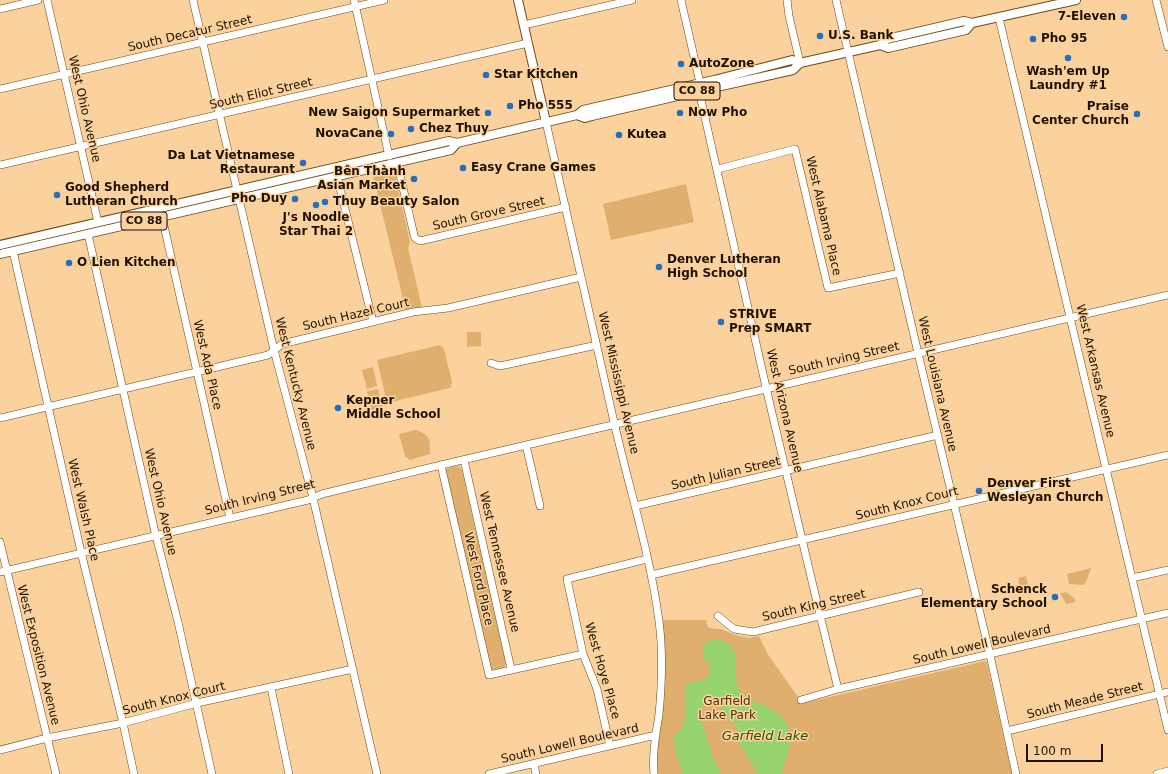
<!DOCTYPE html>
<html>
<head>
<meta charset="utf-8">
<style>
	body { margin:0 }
	#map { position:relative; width:1168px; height:774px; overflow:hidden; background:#fbd29e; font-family:"DejaVu Sans",sans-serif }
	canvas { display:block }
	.scale { position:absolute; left:1026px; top:744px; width:77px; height:18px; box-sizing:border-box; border:2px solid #1f1100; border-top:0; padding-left:5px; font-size:12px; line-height:14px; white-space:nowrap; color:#1f1100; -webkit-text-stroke:3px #fbd29e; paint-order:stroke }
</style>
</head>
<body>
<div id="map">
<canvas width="1168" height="774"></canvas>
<div class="scale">100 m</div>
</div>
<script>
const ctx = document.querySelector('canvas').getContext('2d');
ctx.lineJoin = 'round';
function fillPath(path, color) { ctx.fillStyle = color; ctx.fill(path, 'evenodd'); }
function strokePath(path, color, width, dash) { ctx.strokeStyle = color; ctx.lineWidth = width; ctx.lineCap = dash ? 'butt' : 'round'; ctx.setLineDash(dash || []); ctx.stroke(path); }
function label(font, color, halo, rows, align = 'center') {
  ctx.font = font + ' "DejaVu Sans",sans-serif'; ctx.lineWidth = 3; ctx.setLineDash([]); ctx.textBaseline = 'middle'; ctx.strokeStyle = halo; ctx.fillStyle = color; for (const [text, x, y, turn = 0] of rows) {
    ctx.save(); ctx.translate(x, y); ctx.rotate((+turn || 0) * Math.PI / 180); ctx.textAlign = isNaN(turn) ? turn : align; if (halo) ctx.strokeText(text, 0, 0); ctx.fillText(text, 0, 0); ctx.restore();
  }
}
fillPath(new Path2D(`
	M393,166l17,76 -2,6 14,59 -16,4 -34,-140z
	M686,184l8,38 -83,18 -8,-36z
	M467,332h14v14l-14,1z
	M440,345l4,4 8,33 -2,6 -63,15 -10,-43z
	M373,367l4,19 -10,3 -5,-19z
	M378,389l5,19 -11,3 -5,-20z
	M416,430c15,6 14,8 14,24l-20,6 -5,-4 -6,-22z
	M456,466l4,1 2,4 44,193 -2,4 -14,3 -45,-202z
	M1091,568l-5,14 -3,3 -14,-1 -2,-10z
	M1026,576l2,8 -4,5 -4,1 -2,-12z
	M1066,592l8,6 2,4 -10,2 -6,-11z
	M661,620h45l2,7 7,2h6l14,6 14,3 10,-2 8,17 31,44 1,7 186,-43 2,2 25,111h-354c-2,-18 0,-35 2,-52 3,-34 8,-69 1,-102z`), '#e0af6d');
fillPath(new Path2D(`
	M717,639c4,1 9,3 12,5 13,12 2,33 11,47 6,9 14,10 23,14 36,15 29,39 18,69h-23l-19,-31v-11l-5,-10 -9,-7 -11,-17h-6l-6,7 -3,8 14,45 8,16h-38l-8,-23 -1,-14c3,-4 8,-8 10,-13 4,-13 -1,-27 2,-40l18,-4 6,-6v-9l-6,-6 -2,-11 6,-7z`), '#98d46d');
const minor = new Path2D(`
	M47,0l51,222
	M193,0l81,350 39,148 64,276
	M354,0l35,156
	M681,0l19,83
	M787,0l2,16 11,47
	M836,0l82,353 72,302 26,119
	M1156,0l12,47
	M0,9l38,-9
	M999,18l169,712
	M524,25l108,-25
	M0,89l384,-89
	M699,91l69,305 52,219 18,74
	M546,122c23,100 45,200 68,300 15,66 36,131 45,199 4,31 3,62 0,93 -3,20 -7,40 -5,60
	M397,162l17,73 1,3 5,3 146,-34
	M0,165l528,-122
	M718,169l77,-20 33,139 72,-15
	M337,176l36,146
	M162,217l68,301
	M88,234l66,294 24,94 34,152
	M13,251l68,301 42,171 11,51
	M491,363l9,3 97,-21
	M0,418l268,-63 14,-11 131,-32 35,-4 133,-31
	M526,445l14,61
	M464,460l47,209
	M441,465l48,210 94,-21
	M635,506l303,-71
	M0,542l56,232
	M0,572l308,-72 14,-6 119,-29 727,-170
	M651,575l517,-120
	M1132,578l36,-8
	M718,616l16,13 19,3 166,-40
	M271,688l18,86
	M801,700l37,-11 330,-76
	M1007,731l161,-39
	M610,746l-13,-57 -14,-35 -16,-75 80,-20
	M0,750l47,-12 76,-15 74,-20 156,-34
	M534,764l2,10
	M489,774l167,-39
	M1157,774l11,-3`);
const major = new Path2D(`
	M518,0l28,122
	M880,45l8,3 78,-18 6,-7
	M577,115l8,3 7,-2 107,-25 94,-21 7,-7 80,-18 7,-6 77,-18 8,2 104,-23
	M0,245l449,-104 8,2 120,-28 6,-5 131,-30 78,-20 8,3
	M0,254l451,-104 6,-7`);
strokePath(minor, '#6e4b16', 8);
strokePath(major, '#6e4b16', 10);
strokePath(minor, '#fff', 7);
strokePath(major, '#fff', 8);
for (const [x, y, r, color] of [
	[1124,17,4,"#256fbf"],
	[820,36,4,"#256fbf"],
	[1033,39,4,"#256fbf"],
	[1068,58,4,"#256fbf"],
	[681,64,4,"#256fbf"],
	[486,75,4,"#256fbf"],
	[510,106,4,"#256fbf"],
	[488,113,4,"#256fbf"],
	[680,113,4,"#256fbf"],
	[1137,114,4,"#256fbf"],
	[411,129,4,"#256fbf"],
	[391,134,4,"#256fbf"],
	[619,135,4,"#256fbf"],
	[303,163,4,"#256fbf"],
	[463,168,4,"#256fbf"],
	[414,179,4,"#256fbf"],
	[57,195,4,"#256fbf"],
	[295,199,4,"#256fbf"],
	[325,202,4,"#256fbf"],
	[316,205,4,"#256fbf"],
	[69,263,4,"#256fbf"],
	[659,267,4,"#256fbf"],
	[721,322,4,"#256fbf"],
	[338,408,4,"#256fbf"],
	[979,491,4,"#256fbf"],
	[1055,597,4,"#256fbf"]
]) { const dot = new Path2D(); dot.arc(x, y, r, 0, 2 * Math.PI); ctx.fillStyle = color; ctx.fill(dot); strokePath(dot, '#fbd29e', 1.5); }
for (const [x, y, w] of [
	[697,91,46],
	[144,221,46]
]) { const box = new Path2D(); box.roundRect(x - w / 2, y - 9, w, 18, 3); ctx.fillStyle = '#fbd29e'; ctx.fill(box); strokePath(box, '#1f1100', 1); }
label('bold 11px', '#1f1100', null, [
	["CO 88",697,91],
	["CO 88",144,221]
]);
label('bold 12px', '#1f1100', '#fbd29e', [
	["7-Eleven",1116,17,"right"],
	["U.S. Bank",828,36],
	["Pho 95",1041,39],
	["AutoZone",689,64],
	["Wash'em Up",1068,72,"center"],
	["Laundry #1",1068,86,"center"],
	["Star Kitchen",494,75],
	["Pho 555",518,106],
	["Praise",1129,107,"right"],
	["Center Church",1129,121,"right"],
	["New Saigon Supermarket",480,113,"right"],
	["Now Pho",688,113],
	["Chez Thuy",419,129],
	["NovaCane",383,134,"right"],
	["Kutea",627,135],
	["Da Lat Vietnamese",295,156,"right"],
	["Restaurant",295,170,"right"],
	["Easy Crane Games",471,168],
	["Bên Thành",406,172,"right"],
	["Asian Market",406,186,"right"],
	["Good Shepherd",65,188],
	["Lutheran Church",65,202],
	["Pho Duy",287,199,"right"],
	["Thuy Beauty Salon",333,202],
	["J's Noodle",316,218,"center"],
	["Star Thai 2",316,232,"center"],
	["Denver Lutheran",667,260],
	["High School",667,274],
	["O Lien Kitchen",77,263],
	["STRIVE",729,315],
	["Prep SMART",729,329],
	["Kepner",346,401],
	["Middle School",346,415],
	["Denver First",987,484],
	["Wesleyan Church",987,498],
	["Schenck",1047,590,"right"],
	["Elementary School",1047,604,"right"]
], 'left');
label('12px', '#1f1100', '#fbd29e', [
	["South Decatur Street",190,34,-13],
	["South Eliot Street",261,94,-13],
	["West Ohio Avenue",84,109,77],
	["South Grove Street",489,214,-13],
	["West Alabama Place",823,216,77],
	["South Hazel Court",356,315,-13],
	["South Irving Street",844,359,-13],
	["West Ada Place",207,365,77],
	["West Arkansas Avenue",1095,371,77],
	["West Mississippi Avenue",618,383,77],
	["West Kentucky Avenue",295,384,76],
	["West Louisiana Avenue",937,384,77],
	["West Arizona Avenue",784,411,77],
	["South Julian Street",726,474,-13],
	["South Irving Street",260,498,-14],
	["West Ohio Avenue",160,502,77],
	["South Knox Court",907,504,-14],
	["West Walsh Place",83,510,77],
	["West Tennessee Avenue",499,562,77],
	["West Ford Place",478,579,77],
	["South King Street",814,606,-13],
	["South Lowell Boulevard",982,645,-13],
	["West Exposition Avenue",38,655,76],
	["West Hoye Place",602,671,74],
	["South Knox Court",174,699,-14],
	["South Meade Street",1085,701,-14],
	["South Lowell Boulevard",570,744,-13]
]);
label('12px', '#4f3202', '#fbd29e', [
	["Garfield",727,702],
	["Lake Park",727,716]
]);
label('italic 13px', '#294e02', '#fbd29e', [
	["Garfield Lake",765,737]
]);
</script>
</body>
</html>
